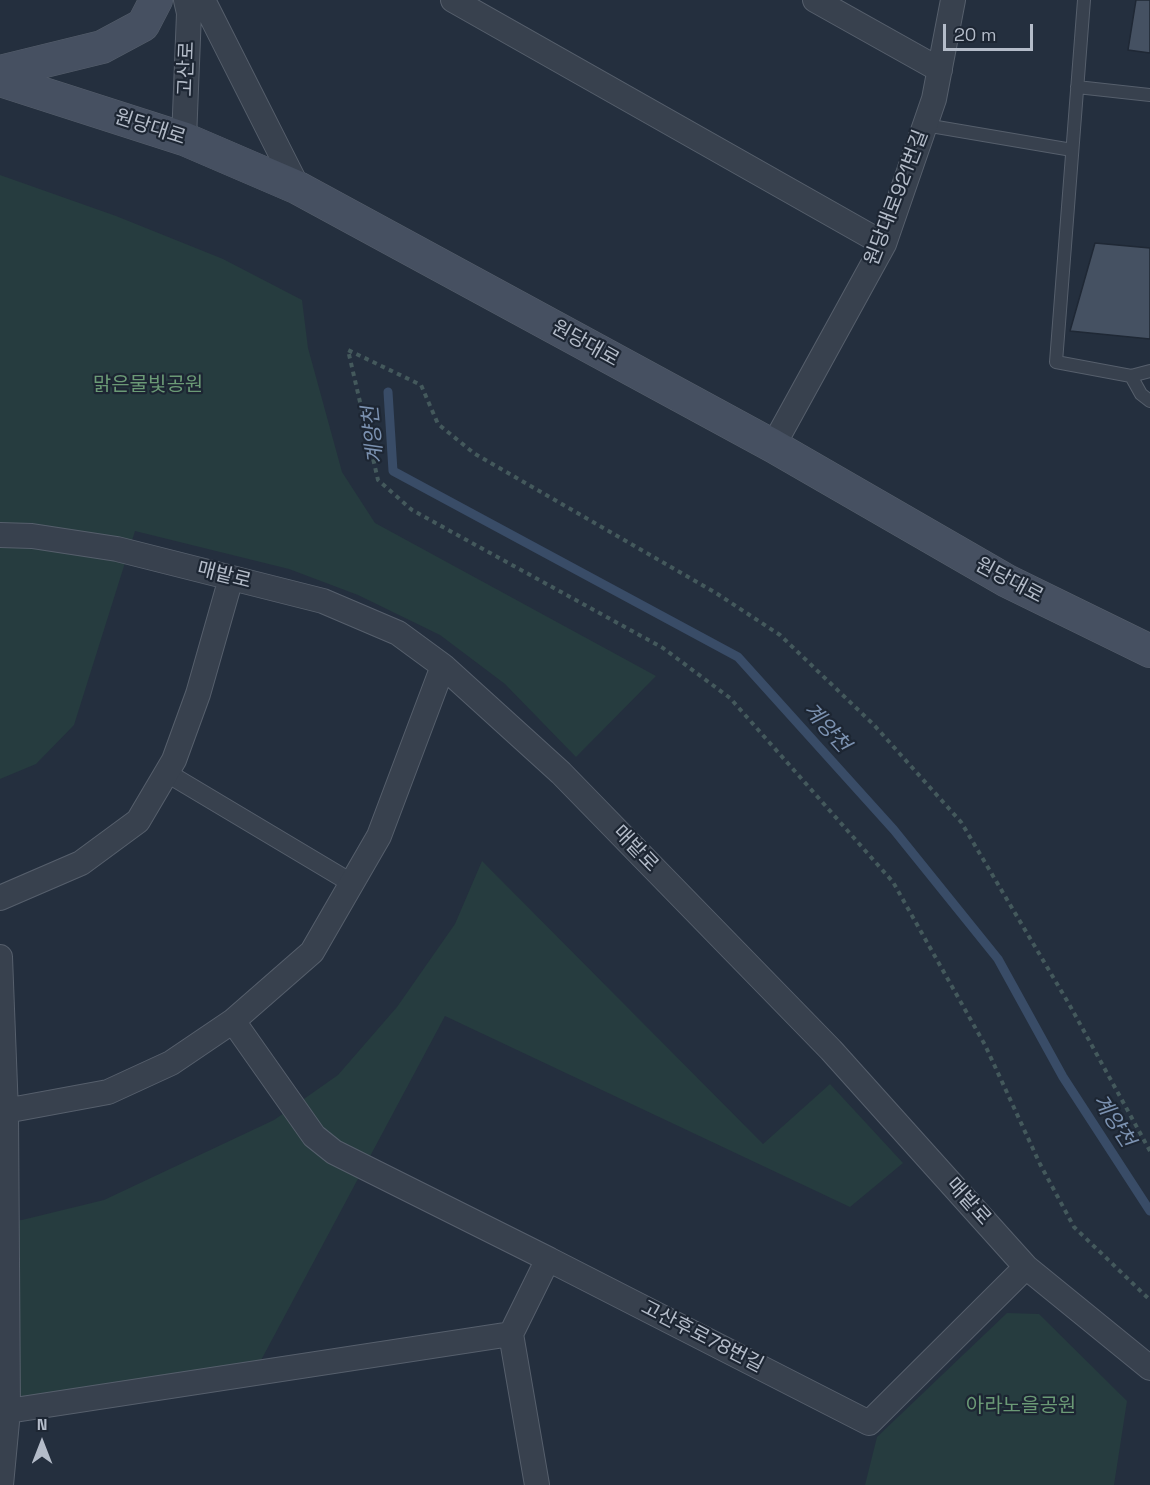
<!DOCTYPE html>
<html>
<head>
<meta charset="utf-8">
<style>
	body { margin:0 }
	#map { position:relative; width:1150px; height:1485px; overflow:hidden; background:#242f3e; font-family:"Space Grotesk",sans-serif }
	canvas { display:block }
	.north { position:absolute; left:12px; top:1413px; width:60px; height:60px; -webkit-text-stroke:4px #1d2633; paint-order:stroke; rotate:0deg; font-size:16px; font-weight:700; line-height:24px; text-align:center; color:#b4bcc9 }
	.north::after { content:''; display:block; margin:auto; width:21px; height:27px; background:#b4bcc9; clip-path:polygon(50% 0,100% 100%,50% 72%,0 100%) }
	.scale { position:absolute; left:943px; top:24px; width:90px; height:27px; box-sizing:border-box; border:3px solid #b4bcc9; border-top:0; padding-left:8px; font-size:18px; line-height:21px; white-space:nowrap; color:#b4bcc9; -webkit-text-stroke:4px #1d2633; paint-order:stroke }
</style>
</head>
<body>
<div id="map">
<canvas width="1150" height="1485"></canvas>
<div class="north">N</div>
<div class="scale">20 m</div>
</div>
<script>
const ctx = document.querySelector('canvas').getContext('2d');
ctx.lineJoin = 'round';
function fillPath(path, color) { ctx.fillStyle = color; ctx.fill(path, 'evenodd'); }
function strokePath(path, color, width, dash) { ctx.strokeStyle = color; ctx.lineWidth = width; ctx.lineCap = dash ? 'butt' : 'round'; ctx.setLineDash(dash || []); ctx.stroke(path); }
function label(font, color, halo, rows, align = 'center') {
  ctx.font = font + ' "Space Grotesk","Noto Sans KR",sans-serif'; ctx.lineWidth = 4.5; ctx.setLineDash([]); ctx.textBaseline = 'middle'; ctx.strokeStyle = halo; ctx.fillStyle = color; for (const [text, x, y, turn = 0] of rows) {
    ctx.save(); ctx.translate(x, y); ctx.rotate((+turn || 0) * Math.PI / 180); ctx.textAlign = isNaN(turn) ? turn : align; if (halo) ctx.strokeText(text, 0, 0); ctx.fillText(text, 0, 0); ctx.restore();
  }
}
fillPath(new Path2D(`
	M0,175l116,41 107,43 79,41 6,48 34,124 33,51 281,153 -80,81 -71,-73 -65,-49 -82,-40 -69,-26 -154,-38 -61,194 -38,39 -36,15z
	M482,861l281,283 67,-60 73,79 -53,44 -405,-191 -186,348 -259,43v-186l22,-1 82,-20 170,-80 64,-45 59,-68 58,-83z
	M1007,1313l32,1 88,87 -13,84h-249l12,-48z`), '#263c3f');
strokePath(new Path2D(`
	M388,392l5,79 345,186 156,173 104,129 65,118 87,134`), '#394c67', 9);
const building = new Path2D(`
	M1136,0h14v53l-22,-3z
	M1095,243l55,5v91l-80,-8z`);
fillPath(building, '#455162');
strokePath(building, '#1f2835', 1.5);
const service = new Path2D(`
	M1084,0l-28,362 75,14 19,-5
	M1077,87l73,8
	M925,125l147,25
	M1131,376l10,18 9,7`);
const pedestrian = new Path2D(`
	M167,773l186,111`);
const minor = new Path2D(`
	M203,0l95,188
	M453,0l431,244
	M815,0l125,70
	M184,139l5,-126 -3,-13
	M773,446l111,-202 50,-145 19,-99
	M0,535l32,1 85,13 206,52 75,32 45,33 118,107 270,277 195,217 124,101
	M0,898l81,-35 57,-42 36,-61 24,-66 33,-116
	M0,957l6,155 2,299
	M233,1021l81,115 20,16 214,107
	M0,1112l108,-20 63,-29 62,-42 79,-69 67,-116 64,-170
	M1,1485l7,-74 503,-77
	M537,1485l-26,-151 37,-75 321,164 157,-156`);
const secondary = new Path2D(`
	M0,72l102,-25 41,-22 13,-25
	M0,80l184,59 114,49 475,258 234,135 143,70`);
strokePath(service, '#565f6c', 14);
strokePath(pedestrian, '#565f6c', 20);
strokePath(minor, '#565f6c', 26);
strokePath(secondary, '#565f6c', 34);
strokePath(new Path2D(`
	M1150,1151l-81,-147 -108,-182 -87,-97 -94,-90 -64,-42 -241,-139 -37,-30 -17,-39 -73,-35 30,130 34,30 251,138 67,50 163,184 92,163 55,119 34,63 76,73`), '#44595c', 4, [4.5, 4.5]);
strokePath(service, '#38414e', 12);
strokePath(pedestrian, '#38414e', 18);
strokePath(minor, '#38414e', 24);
strokePath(secondary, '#465061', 33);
label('20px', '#b4bcc9', '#1d2633', [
	["고산로",187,69,-88],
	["원당대로",150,128,18],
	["원당대로921번길",897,198,-69],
	["원당대로",585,344,29],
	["매밭로",224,576,14],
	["원당대로",1009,581,28],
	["매밭로",635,849,46],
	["매밭로",968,1202,48],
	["고산후로78번길",702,1337,27]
]);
label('20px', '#6b9a76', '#1d2633', [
	["맑은물빛공원",148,386],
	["아라노을공원",1021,1407]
]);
label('italic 21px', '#7c92b1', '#1d2633', [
	["계양천",374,435,-96],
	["계양천",826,728,48],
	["계양천",1113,1121,57]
]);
</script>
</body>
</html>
